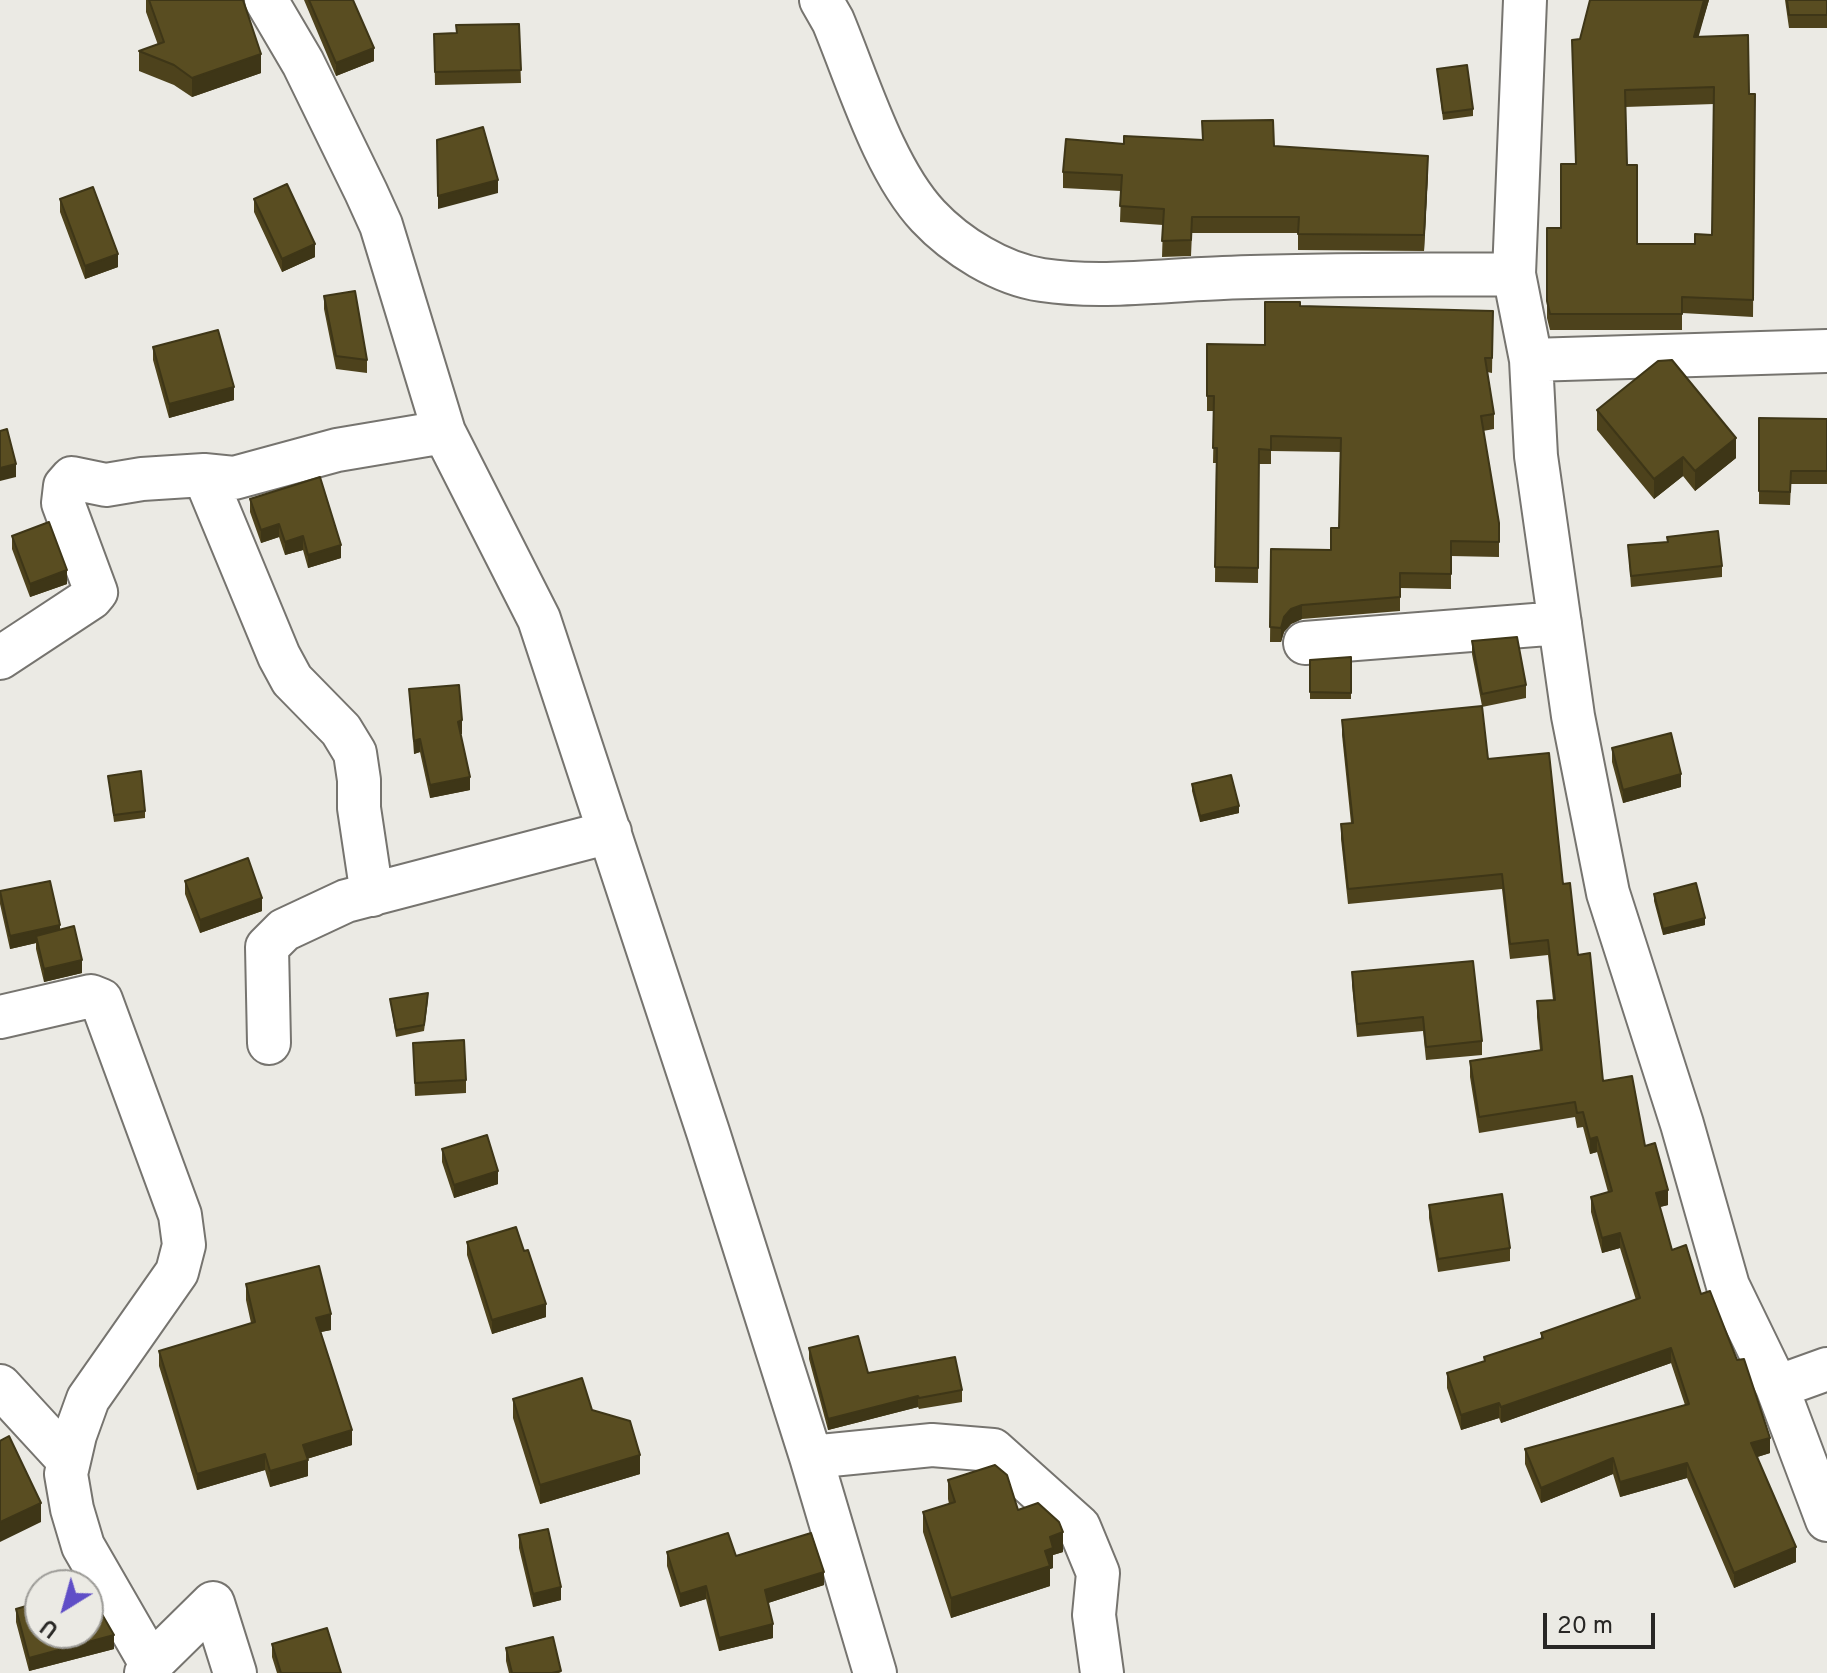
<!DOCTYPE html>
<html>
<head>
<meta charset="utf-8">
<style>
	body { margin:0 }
	#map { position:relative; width:1827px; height:1673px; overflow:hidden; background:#ebeae4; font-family:Overpass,sans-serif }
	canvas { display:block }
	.north { position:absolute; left:24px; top:1569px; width:80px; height:80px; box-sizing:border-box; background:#ebeae4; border:2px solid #9d9c98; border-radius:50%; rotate:217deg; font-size:22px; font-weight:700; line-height:32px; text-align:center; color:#282725 }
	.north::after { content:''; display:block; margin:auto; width:28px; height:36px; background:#5f4ec7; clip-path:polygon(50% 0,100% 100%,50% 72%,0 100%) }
	.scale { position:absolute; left:1543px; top:1613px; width:112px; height:36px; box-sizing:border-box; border:4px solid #282725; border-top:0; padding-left:10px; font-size:24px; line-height:28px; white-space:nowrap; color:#282725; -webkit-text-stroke:6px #ebeae4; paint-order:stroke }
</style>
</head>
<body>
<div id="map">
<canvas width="1827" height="1673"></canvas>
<div class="north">U</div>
<div class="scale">20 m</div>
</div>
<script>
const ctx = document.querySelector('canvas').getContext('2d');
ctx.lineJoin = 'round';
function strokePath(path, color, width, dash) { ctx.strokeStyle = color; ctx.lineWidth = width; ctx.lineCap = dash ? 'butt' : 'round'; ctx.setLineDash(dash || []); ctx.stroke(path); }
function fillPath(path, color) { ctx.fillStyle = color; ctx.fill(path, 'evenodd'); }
const minor = new Path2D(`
	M266,0l37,63 63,129 15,33 63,207 95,187 169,513 103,325 64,216
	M821,0l12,21c25,60 51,148 95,195 28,30 73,58 114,64 58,9 122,0 181,-2 97,-4 194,-3 291,-4
	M1525,0l-11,274 17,86 5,96 37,260 35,177 74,231 46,162 49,101 50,133
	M1531,360l296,-9
	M204,475l75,181 13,24 49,50 14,23 4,27v28l13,87
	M1305,643l255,-20
	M0,658l91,-60 5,-6 -33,-89 2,-17 7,-8 34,7 36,-6 62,-4 30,3 103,-28 107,-18
	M0,1017l91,-21 10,4 79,215 4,30 -7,27 -89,127 -13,36 -9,39 6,35 11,37 68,118
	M269,1043l-2,-96 17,-17 62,-29 264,-69
	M0,1386l69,75
	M1777,1387l50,-18
	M811,1457l121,-12 61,5 86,77 19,46 -4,42 8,58
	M146,1673l5,-9 62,-61 22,70`);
strokePath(minor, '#76746f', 46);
strokePath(minor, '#fff', 42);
fillPath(new Path2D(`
	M146,0h97l18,73 -69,24 -18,-12 -35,-14v-20l19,-6 -12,-33z
	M304,0h49l21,61 -38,15z
	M1590,0h119l-11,36 51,58h6l-2,223 -71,-4v17h-132l-3,-12v-90h14l15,-64 4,-125zM1714,104l-2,131 -17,9h-58l-10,-79 -2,-58z
	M1785,0h42v28h-38z
	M519,24l2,59 -86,2 -1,-51 22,-1z
	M1437,69l36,40v7l-30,4z
	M1203,140l71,6 154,26 -4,79 -126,-1v-17h-106l-1,23 -29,1 1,-32 -43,-3 1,-31 -58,-3v-16l61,-28z
	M60,199l58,68 -33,12 -25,-67z
	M254,199l61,58 -33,15 -28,-60z
	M324,296l43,64v13l-31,-4 -12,-60z
	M1300,306l193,5 -1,62 -5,-1 7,42v15l-11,2 16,92v34l-48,-1v33l-51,-1v23l-98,8 -11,5 -7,8 -3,10h-11l1,-93 60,1 8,-22 1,-76 -69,-1v13h-12l-1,119 -43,-1 1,-119h-3l1,-52h-7v-67l58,1z
	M153,347l81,53 -65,18 -16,-58z
	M1597,410l139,48 -41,33 -12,-15 -29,23 -57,-69z
	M1759,418l68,1v65h-36l-1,21 -31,-1z
	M250,499l91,59 -33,10 -5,-18 -18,5 -6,-18 -18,6 -11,-31z
	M12,536l55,48 -37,13 -18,-48z
	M1667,542l55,24v11l-91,10 -3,-42z
	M1472,641l54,44v13l-44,9 6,52 75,125 40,197 42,65 23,59 -8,2 12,43 29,44 69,159 -13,4 39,105 -62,26 -47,-110 -67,19 -7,-23 -72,29 -16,-39v-15l160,-44 -14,-42 -170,60 -2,-5 -38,12 -14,-42v-15l37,-12v-4l57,-18v-6l95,-33 -16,-52 -18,5 -11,-41v-15l17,-5 -11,-40 -7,2 -7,-27 -6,1 -2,-11 -96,16 -9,-56v-16l70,-11 -3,-33v-16l16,-1 -5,-45 -38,4 -8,-70 -154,15 -7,-65v-15l10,-1 -9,-88v-15l140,-14 -10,-52z
	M1351,657v42h-41v-39z
	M409,689l53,45h-2l10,56 -40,8 -10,-46 -6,2z
	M1612,748l69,39 -58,16 -11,-41z
	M108,776l37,35v7l-31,4z
	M1192,784l47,29 -39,9 -8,-31z
	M185,881l77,30 -62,22 -15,-39z
	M0,891l60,38 22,44 -38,9 -8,-33v-6l-26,6 -10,-45z
	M1654,894l51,31 -42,10 -9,-34z
	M1352,972l130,69v14l-56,5 -3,-29 -66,6 -5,-52z
	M390,999l38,1 -4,31 -28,6z
	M413,1043l53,37v13l-51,3z
	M442,1149l56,35 -44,14 -12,-36z
	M1429,1205l81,43v13l-72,11 -9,-54z
	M467,1242l57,9 22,66 -54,17 -25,-79z
	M246,1284l85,46 -10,2 31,113 -45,14 1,17 -38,11 -5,-17 -68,20 -38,-124v-15l92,-28 -5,-23z
	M809,1348l59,25 94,17v12l-43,7 -1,-2 -90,23 -19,-71z
	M513,1399l79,11 48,64 -100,30 -27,-86z
	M948,1480l70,30 45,42 -10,3v13l-3,1v17l-99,32 -28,-86v-20l26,-8 -1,-5z
	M519,1535l42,65 -28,7 -14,-59z
	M667,1552l69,4 88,29 -56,18 5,35 -54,13 -13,-52 -26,8 -13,-41z
	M16,1609l98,40 -85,22 -13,-49z
	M272,1644l69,29h-64l-5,-16z
	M506,1648l55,25h-52l-3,-12z`), '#4d421c');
fillPath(new Path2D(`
	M1704,0h5l-15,53v-16z
	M374,48v13l-38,15v-13z
	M261,54v19l-69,24v-19z
	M1428,156v16l-4,79v-16z
	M498,180v13l-60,16v-13z
	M315,244v13l-33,15v-13z
	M118,254v13l-33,12v-13z
	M234,387v13l-65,18v-14z
	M1736,438v20l-41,33v-20z
	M1683,457v19l-29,23v-20z
	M16,464v13l-16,4v-13z
	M279,524v13l-18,6v-13z
	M303,536v14l-18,5v-13z
	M341,545v13l-33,10v-13z
	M67,570v14l-37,13v-13z
	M1302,605v14l-11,5 -7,8 -3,10v-14l3,-11 7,-8z
	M462,720v14l-4,1v-13z
	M420,739v13l-6,2v-13z
	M1681,774v13l-58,16v-13z
	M470,777v13l-40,8v-13z
	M1239,806v7l-39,9v-6z
	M262,898v13l-62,22v-13z
	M1705,918v7l-42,10v-6z
	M60,925v13l-24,-2v7l-26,6v-13z
	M82,960v13l-38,9v-13z
	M1597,1137v15l-7,2v-15z
	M498,1171v13l-44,14v-13z
	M1668,1190v15l-12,3v-15z
	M1620,1233v15l-18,5v-15z
	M546,1304v13l-54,17v-14z
	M331,1314v16l-15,3v-15z
	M1671,1348v15l-170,60v-16z
	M918,1396v11l-90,23v-11z
	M1499,1403v15l-38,12v-15z
	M352,1430v15l-49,15v-15z
	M1770,1438v15l-19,6v-16z
	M265,1454v16l-68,20v-16z
	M640,1455v19l-100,30v-19z
	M1613,1458v16l-72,29v-15z
	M308,1460v16l-38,11v-16z
	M1687,1463v15l-67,19v-15z
	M41,1503v19l-41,20v-20z
	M1063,1532v20l-10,3v13l-3,1v17l-99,32v-20l94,-47 5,-14z
	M1796,1547v15l-62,26v-15z
	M824,1572v13l-59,19v-14z
	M706,1586v13l-26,8v-13z
	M561,1587v13l-28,7v-13z
	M773,1624v14l-54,13v-13z
	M114,1635v14l-85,22v-13z`), '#3e3617');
const building = new Path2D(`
	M149,0h94l18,54 -69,24 -18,-13 -35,-14 25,-9z
	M309,0h44l21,48 -38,15z
	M1590,0h114l-10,37 54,-2 1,59h6l-2,206 -71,-3v17h-132l-3,-13v-73h14v-64h15l-4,-124 8,-1zM1714,87l-2,148 -17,-1v10h-58v-79h-10l-2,-75z
	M1787,0h40v15h-38z
	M519,24l2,46 -86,2 -1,-38 23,-1 -1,-8z
	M1467,65l6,44 -30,4 -6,-44z
	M1273,120l1,26 154,10 -4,79 -126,-1 1,-17h-107l-1,23 -29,1 2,-32 -44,-3 2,-31 -59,-3 3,-33 58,5v-8l79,4 -1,-19z
	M483,127l15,53 -60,16 -1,-56z
	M287,184l28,60 -33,15 -28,-60z
	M93,187l25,67 -33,12 -25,-67z
	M355,291l12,69 -31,-4 -12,-60z
	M1265,302h35v4l193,5 -1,47h-7l9,56 -13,2 18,107v19l-48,-1v33l-51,-1v24l-98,8 -11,4 -7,8 -3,11 -11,-1 1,-78 60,1v-22h8l2,-90 -70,-2v14l-12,-1 -1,119 -43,-1 2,-119h-4l1,-52h-7v-52l58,1z
	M218,330l16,57 -65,17 -16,-57z
	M1672,360l64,78 -41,33 -12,-14 -29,22 -57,-69 61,-49z
	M1759,418l68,1v52h-36l-1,21 -31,-1z
	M7,429l9,35 -16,4v-37z
	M320,477l21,68 -33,10 -5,-19 -18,6 -6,-18 -18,6 -11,-31z
	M49,522l18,48 -37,14 -18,-48z
	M1718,531l4,35 -91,10 -3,-31 40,-3 -1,-5z
	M1517,637l9,48 -44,9 -10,-53z
	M1351,657v36l-41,-1v-32z
	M459,685l3,35 -4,2 12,55 -40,8 -10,-46 -6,2 -5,-52z
	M1482,706l6,53 61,-6 14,131 7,-1 8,72 12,-2 13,128 29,-5 13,70 10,-3 13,47 -12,3 16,57 14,-5 15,49 9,-3 27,69 7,-1 26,79 -19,5 45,104 -62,26 -47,-110 -67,19 -7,-24 -72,30 -16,-39 164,-45 -18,-56 -170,59 -2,-4 -38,12 -14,-42 38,-12 -1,-4 59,-19 -2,-5 99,-35 -20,-65 -18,5 -11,-41 21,-6 -15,-54 -7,2 -7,-27 -6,1 -2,-11 -96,15 -9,-56 72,-11 -5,-49 18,-1 -7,-60 -38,4 -8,-70 -154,15 -7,-65 12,-1 -11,-103z
	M1671,733l10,41 -58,16 -11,-42z
	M141,771l4,40 -31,4 -6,-39z
	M1231,775l8,31 -39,10 -8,-32z
	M248,858l14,40 -62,22 -15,-39z
	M50,881l10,44 -50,11 -10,-45z
	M1696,883l9,35 -42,11 -9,-35z
	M74,926l8,34 -38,9 -8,-33z
	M1473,961l9,80 -56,6 -3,-30 -66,7 -5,-52z
	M428,993l-4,32 -28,5 -6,-31z
	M464,1040l2,40 -51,3 -2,-40z
	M487,1135l11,36 -44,14 -12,-36z
	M1502,1194l8,54 -72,11 -9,-54z
	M516,1227l8,24 4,-1 18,54 -54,16 -25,-78z
	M319,1266l12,48 -15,4 36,112 -49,15 5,15 -38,11 -5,-17 -68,20 -38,-123 96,-29 -9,-38z
	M858,1336l10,37 87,-16 7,33 -43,8 -1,-2 -90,23 -19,-71z
	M582,1378l10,32 38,11 10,34 -100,30 -27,-86z
	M9,1436l32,67 -41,19v-81z
	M995,1465l12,10 11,35 20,-7 21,19 4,10 -13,5 3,11 -8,3 5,15 -99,32 -28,-86 32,-10 -7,-22z
	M548,1529l13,58 -28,7 -14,-59z
	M728,1533l8,23 75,-23 13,39 -59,18 8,34 -54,14 -13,-52 -26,8 -13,-42z
	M88,1590l26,45 -85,23 -13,-49 24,-7v31h48z
	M327,1628l14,45h-60l-9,-29z
	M553,1637l8,34 -9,2h-40l-6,-25z`);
fillPath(building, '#594d21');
strokePath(building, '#3e3617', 2);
</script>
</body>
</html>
